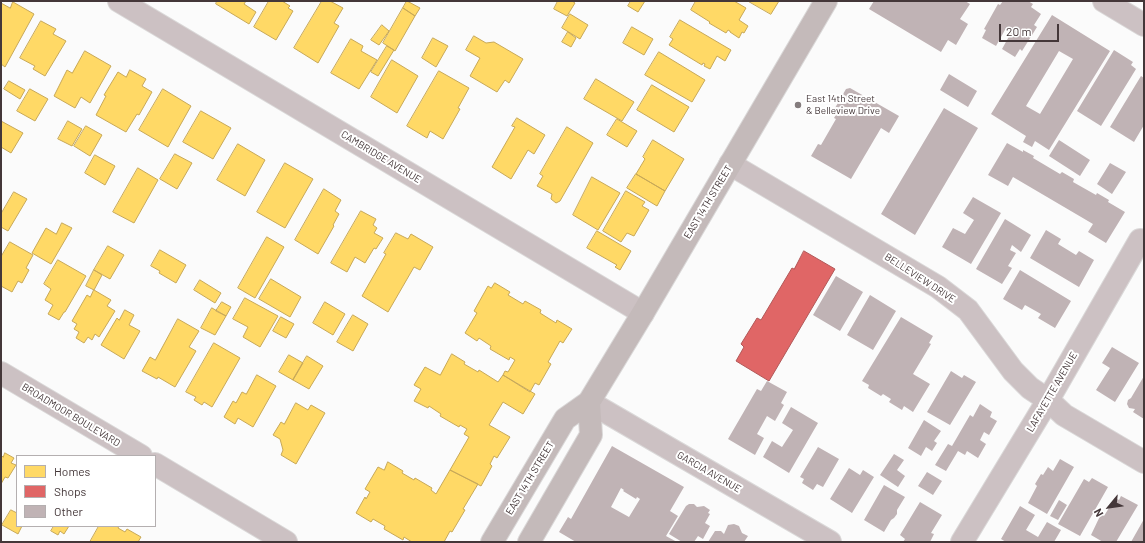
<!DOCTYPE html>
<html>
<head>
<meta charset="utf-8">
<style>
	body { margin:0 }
	#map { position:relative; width:1145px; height:543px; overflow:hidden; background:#fbfbfb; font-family:Barlow,sans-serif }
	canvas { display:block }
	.frame { position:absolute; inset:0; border:2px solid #443739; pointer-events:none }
	.legend { position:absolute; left:16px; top:455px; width:140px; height:72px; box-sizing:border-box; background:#fff; border:1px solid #b4afb0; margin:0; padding:5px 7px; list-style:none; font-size:12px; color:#443739 }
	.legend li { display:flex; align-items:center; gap:8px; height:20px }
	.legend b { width:20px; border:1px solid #b4afb0 }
	.north { position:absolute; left:1089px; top:487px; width:40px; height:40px; -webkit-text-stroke:3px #fff; paint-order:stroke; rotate:241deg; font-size:11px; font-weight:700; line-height:16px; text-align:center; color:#443739 }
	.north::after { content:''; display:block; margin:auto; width:14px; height:18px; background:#443739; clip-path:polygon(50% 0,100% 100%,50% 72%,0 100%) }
	.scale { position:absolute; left:999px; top:24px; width:60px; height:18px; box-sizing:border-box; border:2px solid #443739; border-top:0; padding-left:5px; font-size:12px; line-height:14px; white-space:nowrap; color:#443739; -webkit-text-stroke:3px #fff; paint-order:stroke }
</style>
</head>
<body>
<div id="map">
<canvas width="1145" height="543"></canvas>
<div class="frame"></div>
<ul class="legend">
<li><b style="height:11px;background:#ffd966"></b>Homes</li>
<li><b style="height:11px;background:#e06666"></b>Shops</li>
<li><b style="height:11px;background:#c0b3b5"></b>Other</li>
</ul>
<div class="north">N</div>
<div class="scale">20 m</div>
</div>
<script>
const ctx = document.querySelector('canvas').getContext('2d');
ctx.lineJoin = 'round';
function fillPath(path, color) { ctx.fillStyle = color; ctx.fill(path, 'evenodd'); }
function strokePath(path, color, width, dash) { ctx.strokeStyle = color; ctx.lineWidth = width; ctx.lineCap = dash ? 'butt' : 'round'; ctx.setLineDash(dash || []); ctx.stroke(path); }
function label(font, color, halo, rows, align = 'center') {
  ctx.font = font + ' Barlow,sans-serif'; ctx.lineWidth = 4; ctx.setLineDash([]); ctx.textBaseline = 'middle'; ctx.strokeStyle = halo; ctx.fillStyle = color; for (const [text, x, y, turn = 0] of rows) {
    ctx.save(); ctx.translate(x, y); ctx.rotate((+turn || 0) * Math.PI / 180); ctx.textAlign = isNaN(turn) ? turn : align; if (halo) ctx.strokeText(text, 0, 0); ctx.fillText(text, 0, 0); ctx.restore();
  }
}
const homes = new Path2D(`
	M217,1h29l-2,3 12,8 -7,12 -33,-20z
	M269,1h13l8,5 -2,2 5,3 -17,29 -22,-13z
	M322,1h8l13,7 -9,15 5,3 -21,37 -24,-15z
	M407,1l13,7 -5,8 -12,-8z
	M558,1h14l3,2 -8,13 -13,-7z
	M631,1h14l-7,11 -10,-6z
	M696,1h38l12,7 -7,12 9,6 -4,7 -2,-1 -3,6 -9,-6v-1l-2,-1 -2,3 -17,-10 1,-1 -19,-12z
	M748,1h31l-8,13z
	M13,2l21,12 -29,53 -4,-3v-61l9,5z
	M403,8l12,8 -20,35 -12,-8z
	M570,14l18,11 -8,14 -18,-11z
	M680,20l51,30 -6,11 -8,-5 -7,13 -6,-3 1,-2 -2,-1 -1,2 -33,-20 4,-6 -3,-2z
	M41,21l15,8 -3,5 13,7 -21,35 -12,-7 2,-3 -15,-8z
	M382,25l7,6 -10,14 -8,-5z
	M632,27l21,12 -9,16 -21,-12z
	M568,32l8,6 -5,9 -9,-5z
	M474,36l12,7 8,-1 29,17 -14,24 -4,-3 -8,12 -27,-16 10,-18 -14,-8z
	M433,38l15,8 -12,21 -14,-9z
	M351,39l12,7 -2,5 16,9 -18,29 -28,-16z
	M387,46l7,4 -16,26 -7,-4z
	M85,51l26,15 -21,37 -9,-6 -6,11 -21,-12 13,-26 5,3z
	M659,52l46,28 -13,22 -47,-27z
	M392,60l26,16 -21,37 -26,-16z
	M130,70l16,9 -4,7 10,6 -13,23 -2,-1 -11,18 -30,-17 10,-19 -2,-1 14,-23 8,5z
	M439,71l30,17 -11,20 2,1 -17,30 -13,-8 -3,7 -20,-12z
	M596,79l38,23 -12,19 -38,-22z
	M9,81l16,9 -5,9 -16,-10z
	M652,85l37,22 -15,25 -37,-22z
	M30,89l18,10 -13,22 -18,-10z
	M163,89l28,17 -23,41 -29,-17z
	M201,111l30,17 -18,31 -30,-17z
	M517,118l28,17 -11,19 -6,-4 -17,29 -19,-12 23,-40 -3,-1z
	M617,119l20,12 -10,16 -20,-12z
	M1,121l22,12 -12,20 -10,-6z
	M68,121l14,8 -10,17 -14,-7z
	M86,126l16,9 -12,21 -16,-10z
	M567,127l26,16 -33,58 -4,2 -5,-4 1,-5 -15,-8 6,-10 -3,-2z
	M653,140l31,19 -19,32 -29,-17 9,-15 -2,-2z
	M238,144l27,16 -20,36 -28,-16z
	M175,154l17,9 -15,26 -17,-10z
	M95,155l20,11 -10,19 -20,-12z
	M285,163l28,16 -28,49 -28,-16z
	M138,168l20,12 -24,43 -21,-11z
	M636,174l29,17 -8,15 -30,-18z
	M592,177l28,16 -22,37 -25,-15z
	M324,189l17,11 -6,11 4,3 -6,11 1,1 -16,28 -23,-14z
	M626,191l19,11 -3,4 7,4 -15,26 -7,-3 -6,9 -18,-11z
	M14,192l13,7 -19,32 -7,-4v-13z
	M361,211l15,8 -3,6 4,3 -3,5 9,5 -7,11 -2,-1 -9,15 -10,-6 -8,15 -16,-9z
	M62,223l10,5 -21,36 -19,-11 14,-25 10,6z
	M597,231l34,20 -11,19 -5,-3 2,-2 -30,-17z
	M396,233l12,6 3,-5 22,13 -13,23 -6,-3 -26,45 -26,-16 24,-42 -2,-1z
	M267,237l17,10 -29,51 -17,-10z
	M10,242l23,13 -7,13 3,2 -7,13 -4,-2 -6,11 -11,-6v-29z
	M108,246l16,9 -14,24 -16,-9z
	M160,250l26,15 -10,18 -17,-10 1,-2 -9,-5z
	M58,260l28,16 -21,36h-1l-5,8 -11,-6 5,-9 -8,-5 6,-11 -7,-5z
	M94,270l8,5 -8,15 -8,-4z
	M271,279l30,18 -11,20 -31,-18z
	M200,280l21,13 -6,10 -21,-13z
	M495,283l15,9 -2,3 15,9 2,-3 16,9 -1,3 16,10 1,-3 15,9 -9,14 -3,-2 -12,21 3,2 -12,21 -4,-2 -5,9 -27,-17 2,-4 3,1 7,-12 -5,-3 -1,3 -19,-11 1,-3 -12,-8 -2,3 -12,-8 12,-20 -3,-2 14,-25 3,2z
	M94,290l17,10 -4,6 8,5 -16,26 -4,-3 -3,6 -4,-3 -4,6 -8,-5 3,-6 -5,-3 3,-5 -5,-3 15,-26 3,2z
	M245,298l33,18 -18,31 -17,-10 5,-10 -15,-8z
	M222,302l9,5 -5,9 -10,-5z
	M325,302l20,12 -12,21 -20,-12z
	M212,308l14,8 -11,19 -14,-7z
	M125,310l9,5 -5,10 11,6 -16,28 -23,-14 16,-27 2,2z
	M353,315l15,9 -15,27 -16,-9z
	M281,317l13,7 -8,14 -13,-7z
	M178,319l21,12 -10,16 7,4 -21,36 -17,-10 -1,2 -15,-8 8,-14 5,3z
	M214,343l26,15 -28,49 -8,-5 -2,3 -8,-5 2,-3 -10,-5z
	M452,354l13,8 -1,2 14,8 1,-2 19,12 5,-7 32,19 -12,20 -20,-12 -14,23 21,12 -13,21 -3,-2 -4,8 2,2 -11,20 -31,-16 19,-33 -5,-3 3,-5 -7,-4 -1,2 -19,-11 1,-2 -12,-8 -1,2 -14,-7 7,-12 -7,-4 11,-18 15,8z
	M289,355l14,8 -10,17 -14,-8z
	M307,356l16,10 -14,23 -16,-9z
	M257,375l19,11 -23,41 -15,-9 -3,6 -11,-7 9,-16 3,2 6,-11 4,2z
	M296,403l12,7 3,-5 14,8 -29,51 -15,-9 2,-5 -3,-11 -7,-4 8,-13 3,2z
	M5,453l9,5 -3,5 5,2 -8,13 -3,-1 -4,7v-29l2,2z
	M388,462l15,9 -1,2 12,7 1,-2 17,10 -1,2 5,4 14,-24 28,14 -15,25 2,1 -13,22 -2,-1 -6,11h-32l-8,-5 -1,3 -19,-11 1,-3 -12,-7 -2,3 -15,-9 9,-16 1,2 4,-7 -5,-3 13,-22 6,3z
	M11,510l6,3v13h5l-4,8 -16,-9z
	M54,526h15l-5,8 -4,-3 -2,4 -7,-4z
	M99,526h20l-1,2 7,4 2,-3 14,8 -3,5h-48z`);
fillPath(homes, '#ffd966');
strokePath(homes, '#c7a858', 1);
const shops = new Path2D(`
	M804,251l31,18 -66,112 -33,-20 8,-14 -3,-3 16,-26 4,2 31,-52 2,1z`);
fillPath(shops, '#e06666');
strokePath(shops, '#b15858', 1);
fillPath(new Path2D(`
	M874,1h91l5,3 -10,15 8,5 -12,21 -8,-5 -7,12 -72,-43z
	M1003,1h25l5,3 -2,3 10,7 -7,11 3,2 -15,24 -2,-2 -5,8 -13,-8 10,-18 -6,-3 -10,18 -14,-8 4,-8 -2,-1 14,-25 2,1z
	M1052,15l58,36 -61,99 -14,-9 -3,6 -9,-5 3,-6 -35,-22zM1059,51l14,8 -33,55 -14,-8z
	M1114,50l19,12 -2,3 5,4 -35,57 -24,-15z
	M949,74l28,17 -9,16 -28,-17z
	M1141,76l3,2v47l-10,17 -24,-15z
	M850,88l49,28 -10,17 -8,-5 -30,51 -40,-23 7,-12 3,1 15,-26 -2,-1 3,-5 -2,-5 11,-19z
	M944,108l34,20 -63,107 -34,-21z
	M1059,140l31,20 -10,16 -31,-20z
	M1007,143l16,9v-2l11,6 -1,2 27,16 2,-2 12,7 -1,3 23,13 1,-2 12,7 -1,2 17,10 -19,31 -18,-11 5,-8 -80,-47 -5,9 -20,-11z
	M1110,163l16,9 -14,22 -15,-10z
	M973,197l28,16 -30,51 -29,-17 11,-19 12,6 9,-14 -11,-7z
	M1005,219l26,16 -10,17 -9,-7 -2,5 6,3 -8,13 4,2 -10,16 -26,-15z
	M1046,230l15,9 -3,5 18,11 3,-4 15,9 -15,27 -49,-29z
	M1020,270l51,31 -16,27 -17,-10 3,-4 -16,-9 -3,5 -19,-11z
	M836,276l27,16 -23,39 -27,-16z
	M870,295l26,16 -23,39 -26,-15z
	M901,317l32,19 -4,7 2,1 -18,30 17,10 -17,28 -9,-6 -2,4 -13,-8 2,-3 -8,-5 -2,2 -13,-8 1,-3 -7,-4z
	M1112,347l27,16 -24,39 -19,-12 14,-22 -8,-5z
	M951,371l11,7 2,-3 12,7 -26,43 -23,-13z
	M1144,376v43l-11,-7 2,-3 -6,-1 -2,-4 1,-4 3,-2z
	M767,381l20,11 -6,11 3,2 -9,16 -8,-5 -10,18 7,4 -9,17 -27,-16 29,-50 4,2z
	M980,404l12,8 -2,5 7,4 -8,14 -5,-3 -4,8 6,4 -8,14 -11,-7 -2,4 -7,-4 -12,20 -11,-6 13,-21 4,2 18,-31 3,2z
	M791,407l27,16 -29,50 -26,-16 9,-16 10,6 11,-17 -11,-7z
	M924,420l17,11 -7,10 3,2 -5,8 -6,-4 -5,9 -13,-8z
	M612,446l72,41 -14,24 8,5 -12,20 11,6h-101l-17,-10 9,-15 3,2zM621,488l3,2 -1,1 13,8 1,-2 3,2 -11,18 -18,-10z
	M818,447l21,12 -16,28 -6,-3 -4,6 -11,-7 2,-4 -4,-2z
	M894,454l10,6 -7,10 8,6 -7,11 -18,-12z
	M1060,459l14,8 -27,47 -19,-11 9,-17 -2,-2 6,-10 2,1 5,-8 5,4z
	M849,468l11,7 3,-5 11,7 -22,36 -22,-14z
	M927,472l15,9 -9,14 -15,-9z
	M1092,478l16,9 -28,49 -22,-12 26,-45 5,3z
	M884,485l21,12 -8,13v4l-3,4 -3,2 -7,12 -20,-12z
	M1121,496l17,9 -22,37h-13l-12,-7 10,-21 3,2 11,-18 4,2z
	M1059,500l8,5 -9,15 -8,-4z
	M920,502l22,13 -11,18 3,1 -4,8h-27l2,-3 -5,-4z
	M689,504h5l3,3 7,-1 6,4 -2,3 2,1 -5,9 5,3 -7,13 -5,-3 -4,6h-12l-13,-8 17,-28z
	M1020,506l15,9 -9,15 12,7 9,-15 14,8 -7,12h-48l-5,-3z
	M1144,519v23h-13z
	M734,524l5,2 3,7 6,3 -4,6h-36l7,-11h6l3,3 4,-9z`), '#c0b3b5');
const street = new Path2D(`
	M119,1l524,312
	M1104,1l40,24
	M730,164l208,123 30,23 45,61 17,17 18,12 16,15 80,47
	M1,373l140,83
	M589,402l241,140
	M155,464l131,78
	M962,542l86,-142 92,-160`);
const primary = new Path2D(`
	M492,542l73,-123 24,-17 54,-89 183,-312
	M529,542l62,-107 -2,-33`);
strokePath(street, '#dad8d8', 24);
strokePath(primary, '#dad8d8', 24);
strokePath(street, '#ccc1c3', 22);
strokePath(primary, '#c4baba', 22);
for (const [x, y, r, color] of [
	[798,105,4,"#847c7d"]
]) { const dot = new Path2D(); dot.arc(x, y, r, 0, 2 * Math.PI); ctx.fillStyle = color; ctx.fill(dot); strokePath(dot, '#fff', 1.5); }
label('10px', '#443739', '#fff', [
	["East 14th Street",806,99],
	["& Belleview Drive",806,111]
], 'left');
label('10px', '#443739', '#fff', [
	["CAMBRIDGE AVENUE",381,157,31],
	["EAST 14TH STREET",708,202,-59],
	["BELLEVIEW DRIVE",920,278,33],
	["LAFAYETTE AVENUE",1052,392,-60],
	["BROADMOOR BOULEVARD",71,415,31],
	["GARCIA AVENUE",709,472,30],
	["EAST 14TH STREET",530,478,-59]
]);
</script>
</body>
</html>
